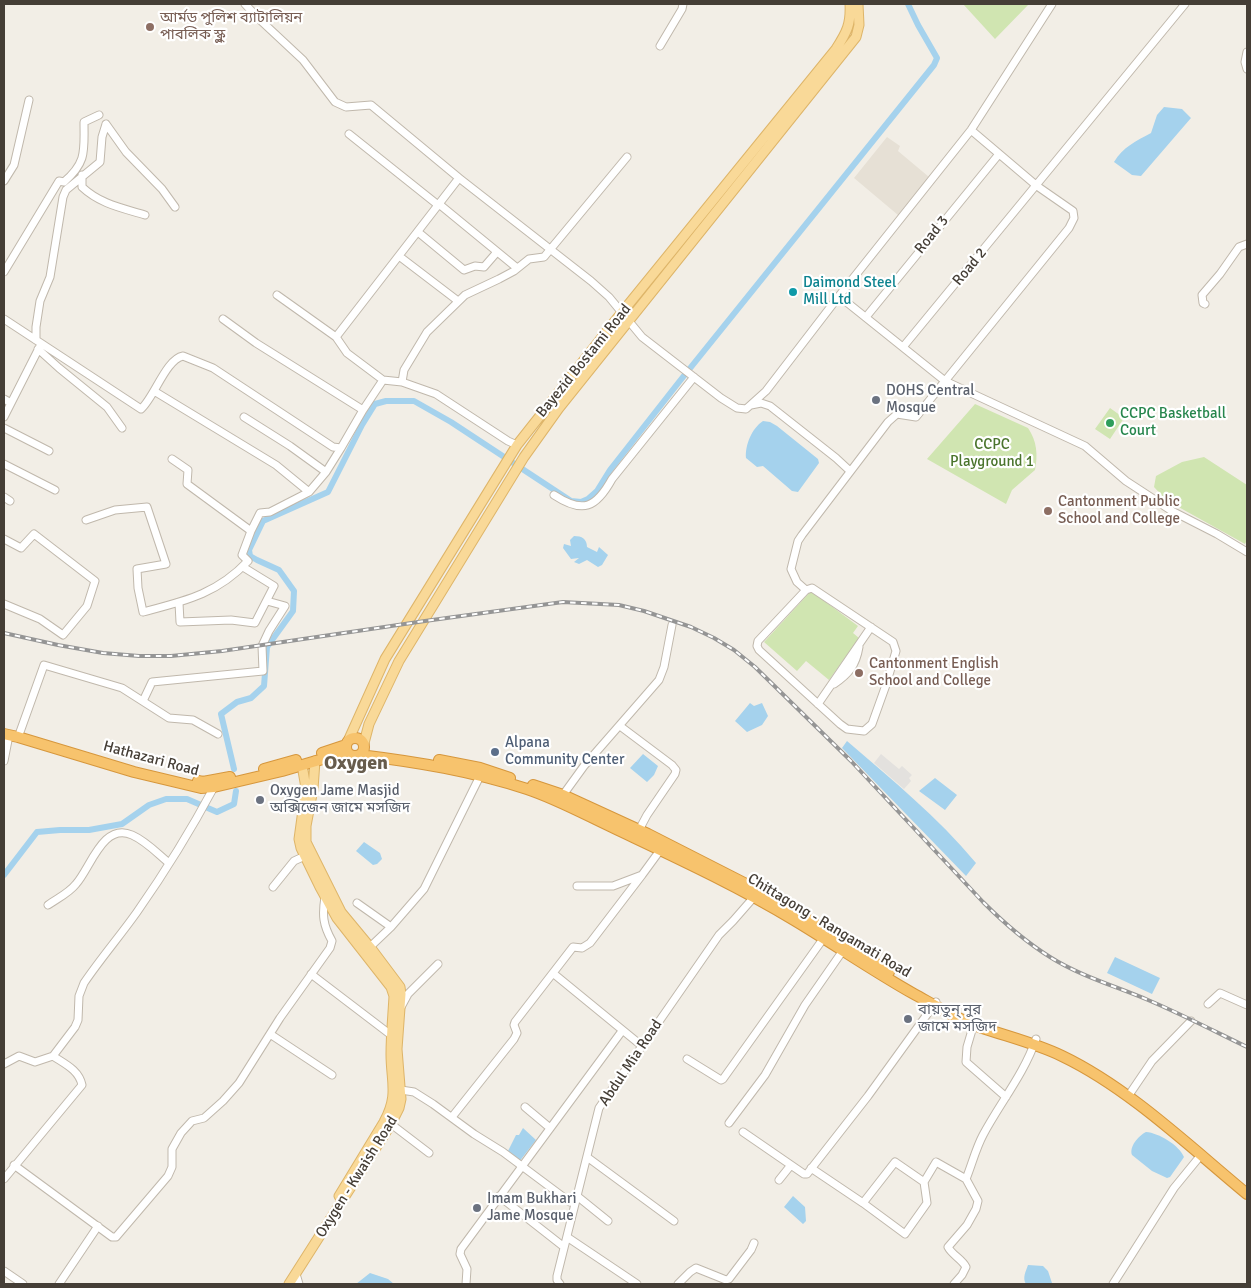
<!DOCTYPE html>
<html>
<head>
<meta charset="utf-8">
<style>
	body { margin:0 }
	#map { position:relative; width:1251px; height:1288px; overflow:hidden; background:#f2eee6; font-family:Signika,sans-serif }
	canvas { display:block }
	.frame { position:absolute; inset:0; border:5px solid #453e36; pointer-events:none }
</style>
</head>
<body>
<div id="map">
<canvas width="1251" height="1288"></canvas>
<div class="frame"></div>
</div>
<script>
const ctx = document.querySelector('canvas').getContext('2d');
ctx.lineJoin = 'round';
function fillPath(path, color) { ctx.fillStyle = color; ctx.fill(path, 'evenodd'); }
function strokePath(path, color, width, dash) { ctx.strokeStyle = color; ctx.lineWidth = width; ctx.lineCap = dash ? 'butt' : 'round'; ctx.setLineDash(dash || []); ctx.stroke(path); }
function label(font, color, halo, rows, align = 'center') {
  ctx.font = font + ' Signika,"Noto Sans Bengali",sans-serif'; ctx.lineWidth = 4.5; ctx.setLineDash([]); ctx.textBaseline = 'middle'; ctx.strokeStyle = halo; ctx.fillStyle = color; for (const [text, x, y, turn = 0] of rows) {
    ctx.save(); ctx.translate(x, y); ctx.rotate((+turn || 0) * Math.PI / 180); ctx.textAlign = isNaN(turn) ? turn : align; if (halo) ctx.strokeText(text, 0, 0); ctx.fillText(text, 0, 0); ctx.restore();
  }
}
fillPath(new Path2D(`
	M887,137l13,9 -2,5 31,26 -31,38 -44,-37z`), '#e6e0d5');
fillPath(new Path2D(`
	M963,4h66l-34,35z
	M975,404l53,24c9,13 10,27 7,42l-23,20 -6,14 -79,-45z
	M1110,408l14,10 -14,21 -15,-10z
	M1204,457l43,28v55l-2,4 -79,-44 -12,-13 2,-11 26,-14z
	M811,591l47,35 -5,7 6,5 -30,42 -23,-19 -9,10 -33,-29z`), '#d0e5b1');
fillPath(new Path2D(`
	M881,754l18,15 3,-3 10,9 -3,3 2,3 -7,8 -30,-26z`), '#e3e1de');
fillPath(new Path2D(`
	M1164,107l18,2 9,9 -50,58 -9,-1 -18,-13c9,-15 22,-21 37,-29l6,-18z
	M763,421l7,1 7,4 41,33 1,4 -21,29 -6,-1 -29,-25 -6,1 -11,-9c-1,-13 6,-30 17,-37z
	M574,536c8,0 13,3 13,11l10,5 2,-5 9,8 -6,10 -4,2 -11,-7 -8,4 -5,-2 5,-4 -8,1 -8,-11 1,-4 7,2 -1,-6z
	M750,703l4,3 8,-3 6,13 -6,9 -15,7 -12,-11z
	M847,741c45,39 91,76 129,122l-10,13 -124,-128z
	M643,754l15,12 -4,9 -7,7 -17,-14z
	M935,778l22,17 -12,15 -26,-19z
	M364,842l16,11 2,6 -5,5 -4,1 -17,-14z
	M1115,957l45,21 -8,16 -45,-21z
	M523,1128l13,12 -17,22 -12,-9 9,-18h3z
	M1146,1132c13,1 33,13 38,25l-2,3 -12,17 -3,1 -15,-7 -20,-16c-3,-8 6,-19 14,-23z
	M793,1196l12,11 1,14 -3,3 -19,-17z
	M1028,1265l15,1 5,5 4,12 -1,1h-25c-4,-6 0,-13 2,-19z
	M370,1273l18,6 6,5h-38z`), '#a5d2ed');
strokePath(new Path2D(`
	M234,769l-13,-55 16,-12 14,-4 13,-12 3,-39 26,-36 1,-20 -15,-21 -22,-10 -7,-4 -1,-6 14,-29 65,-29 34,-67 13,-21 11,-3h28l37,21 120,79 10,1 7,-3 9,-8 13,-21 69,-88 255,-317 3,-7 -19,-33 -10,-21
	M4,875l33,-43 23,-2h29l33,-6 27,-19 17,-6h21l30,13 17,-8 2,-13`), '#a5d2ed', 6);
const minor = new Path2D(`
	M245,4l13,14 45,42 32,42 11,5 25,-2 88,73 -123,159 -59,-42
	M660,46l22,-37 1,-5
	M1247,52l-2,10 2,7
	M106,124l20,28 36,37 13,18
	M971,130l66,56 36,25 1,7 -5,10 -124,153 140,65 41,35 46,30 45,23 30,18
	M349,134l89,71
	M82,175v12c18,17 40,21 63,28
	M459,178l132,103 18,16 33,40 79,61 16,10 9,1 20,-18 73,-95 132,-166 81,-126
	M4,181l10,-16 15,-65
	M439,204l78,64
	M418,232l46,38 11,-4 9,1 13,-15
	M399,256l59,45
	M4,272l55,-91 5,1c23,-20 20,-31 20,-60l15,-7
	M1205,304l-2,-1 -1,-8 18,-21 19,-27 8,-3
	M866,317l133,-163
	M4,319l137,90c13,-11 25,-50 42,-53l30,12 120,79 8,1 22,-38 20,-30 19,2 34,12 72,47 9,4
	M223,319l33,24 107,67
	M336,337l11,16 36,27
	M36,340v-13l4,-26 10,-24 13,-80 3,-7 34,-28 2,-25 4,-13
	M903,347l282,-343
	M38,349l21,19 48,39 15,21
	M402,382l2,-12 23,-38 38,-37 34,-16 15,-8 15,-12 15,-2 83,-100
	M154,391l122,74 33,27
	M4,399l7,4
	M751,405l10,-2 9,3 66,52 14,13
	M4,417l36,-71
	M244,417l46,29 36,26
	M4,428l45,23
	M172,459l16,11 -1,14 64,47
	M4,464l51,26
	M554,495c29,19 42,13 58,-16l82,-102
	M4,497l6,4
	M86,520l29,-10 32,-3 19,57 -29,5 1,19 5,24c42,-11 74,-18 105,-51l-6,-6 9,-24 9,-18 10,-1 39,-20 17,-20 15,-24
	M4,539l17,9 13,-14 61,47 -8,25 -24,29 -23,-16 -36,-15
	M812,588l81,54 3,9 -10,34 -14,39 -8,7 -17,-2 -7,-5 -81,-74 -2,-4 1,-5 48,-51z
	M806,590l-9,-8 -6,-13 7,-28 4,-6 86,-113 9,-8 19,3 29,-36 -106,-85
	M179,603l1,19 51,-2 24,3 19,-37 -31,-19
	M834,684c15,-10 22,-19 25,-37
	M143,701l9,-19 111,-11 -1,-25 7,-15 16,-25 -18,-5
	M818,704l53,-77
	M620,726l52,39 4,5 -1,4 -28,41 -8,15
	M20,732l24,-67 78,23 47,30 24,2 25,14
	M4,761l5,-26
	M563,795l21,-29 75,-86 5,-13 8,-42
	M577,886h36l29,-11 19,-26
	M273,887l21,-26 11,-5
	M357,903l34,24
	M48,905c10,-7 21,-12 28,-21 15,-17 27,-62 56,-49 14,6 26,19 37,28
	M370,947l21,-20 33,-38 56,-113
	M311,974l80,61
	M554,974l88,72
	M1208,1004l12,-11 27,12
	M401,1007l7,-13 30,-30
	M975,1020l-8,27 -1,15 40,35
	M270,1034l62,41
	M687,1059l34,21 2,-1 100,-140
	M4,1064l15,-8 16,6 18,-6
	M401,1090l13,2 19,12 41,30 29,18 67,50
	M1131,1092l21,-31 39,-40
	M525,1107l25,21
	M452,1117l62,-78 3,-6 -3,-8 1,-3 58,-75 9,1 8,-5 52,-68
	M729,1123l36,-48 40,-70 39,-56
	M391,1124l38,29
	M743,1132l61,42h3l61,-78 68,-94
	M587,1157l87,64
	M14,1165l98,72h4l52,-61 4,-9v-18l9,-16 11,-12 12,-3 19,-17 16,-18 41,-65 50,-70 2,-7c-9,-16 -10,-26 -7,-44
	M811,1168l52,35 32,-41 29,20 12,-20 30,17
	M4,1179l78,-94c-3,-15 -17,-21 -29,-29l22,-29 3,-7 1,-24 5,-13c17,-25 36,-47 53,-71 28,-40 54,-82 77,-125
	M779,1180l12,-15
	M499,1196l65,51
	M577,1196l31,25
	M863,1203l42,31 22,-31 -3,-21
	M567,1237l70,47
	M4,1271l19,13
	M296,1274l3,10
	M59,1284l39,-58
	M466,1284l1,-15 -7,-15 1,-5 161,-218
	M560,1284l-3,-4v-4l42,-168 120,-173 14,-14 21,-24
	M678,1284l12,-12 6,-4 30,12 3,-1 22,-29 3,-7
	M954,1284l8,-9 4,-8c-4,-8 -14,-12 -18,-20l19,-22 9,-16 2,-8 -12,-22c6,-15 10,-31 17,-44 17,-32 41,-61 53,-96
	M1113,1284l61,-96 27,-33`);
const major = new Path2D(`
	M348,741l37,-82 132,-214 98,-124 221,-272c11,-17 15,-25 14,-45
	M364,743l5,-19 30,-63 125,-204 35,-49 297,-371 3,-12 -1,-21
	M302,765l4,23 -7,51 2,9 19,39 17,31 54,69 3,9c-1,19 -3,39 -3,58 0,28 8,41 -7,68l-45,74
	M289,1284l102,-160 8,-16 2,-9 -4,-50 4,-55 -1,-7 -30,-40 -29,-35 -35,-70v-16l7,-37 2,-28`);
const highway = new Path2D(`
	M4,734l14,3 116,35 67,16 13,-1 68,-16 51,-15 16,-2
	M346 747a9 9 0 1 1 18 0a9 9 0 1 1-18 0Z
	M322,753l24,-8
	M360,755c57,7 112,16 167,34 30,10 59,26 87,39 61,29 122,57 180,92 40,24 79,51 120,74 20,11 41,24 63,32 28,10 58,17 85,30 67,32 128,91 185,138
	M439,760l41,8 30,10
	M264,769l32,-9
	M198,781l5,1 27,-5
	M533,785l30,10 85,39 106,54 42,24 93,60`);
strokePath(minor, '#c0b8ac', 9);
strokePath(major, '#deb569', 11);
strokePath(highway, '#d6973d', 12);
strokePath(minor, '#fff', 7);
strokePath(major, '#f9d998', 9);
strokePath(highway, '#f7c36d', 10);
const rail = new Path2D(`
	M4,633l54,12 45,8 36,3h32l51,-5 203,-30 138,-19 56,3 25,6 47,16 23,11 20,12 21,17 96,94 132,141c20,20 43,40 67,55 30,19 65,29 98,43 33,14 66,31 99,47`);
strokePath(rail, '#959595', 4);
strokePath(rail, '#fff', 2, [5.5]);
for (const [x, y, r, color] of [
	[150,27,5,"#8d6e63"],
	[793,292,5,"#0f9aa8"],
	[876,400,5,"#6b7280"],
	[1110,423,5,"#2e9e5b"],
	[1048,511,5,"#8d6e63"],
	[859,673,5,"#8d6e63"],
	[495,752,5,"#5c6f8a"],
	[260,800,5,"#6b7280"],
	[908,1019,5,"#6b7280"],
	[477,1208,5,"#6b7280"]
]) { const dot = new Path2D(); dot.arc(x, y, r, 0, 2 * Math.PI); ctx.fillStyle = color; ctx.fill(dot); strokePath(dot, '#fff', 2); }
label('15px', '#785e54', '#fff', [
	["আর্মড পুলিশ ব্যাটালিয়ন",160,18],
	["পাবলিক স্কুল",160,35],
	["Cantonment Public",1058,502],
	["School and College",1058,519],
	["Cantonment English",869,664],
	["School and College",869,681]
], 'left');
label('15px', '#453e36', '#fff', [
	["Road 3",932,235,-51],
	["Road 2",970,267,-50],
	["Bayezid Bostami Road",584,361,-51],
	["Hathazari Road",151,759,15],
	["Chittagong - Rangamati Road",829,926,31],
	["Abdul Mia Road",631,1063,-56],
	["Oxygen - Kwaish Road",357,1177,-58]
]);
label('15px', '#0d838f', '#fff', [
	["Daimond Steel",803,283],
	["Mill Ltd",803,300]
], 'left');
label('15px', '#5b616d', '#fff', [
	["DOHS Central",886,391],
	["Mosque",886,408],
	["Oxygen Jame Masjid",270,791],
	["অক্সিজেন জামে মসজিদ",270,808],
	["বায়তুন্ নুর",918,1010],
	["জামে মসজিদ",918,1027],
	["Imam Bukhari",487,1199],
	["Jame Mosque",487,1216]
], 'left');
label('15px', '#27864d', '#fff', [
	["CCPC Basketball",1120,414],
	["Court",1120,431]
], 'left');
label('15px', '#4a742c', '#fff', [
	["CCPC",992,445],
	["Playground 1",992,462]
]);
label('15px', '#4e5e75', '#fff', [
	["Alpana",505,743],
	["Community Center",505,760]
], 'left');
label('bold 20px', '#675c4d', '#fff', [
	["Oxygen",356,764]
]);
</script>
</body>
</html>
